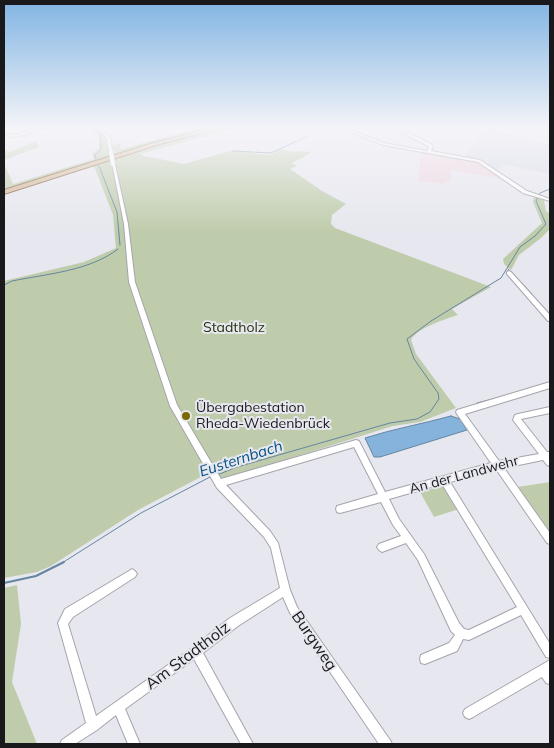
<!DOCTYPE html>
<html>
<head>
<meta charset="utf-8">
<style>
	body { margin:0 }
	#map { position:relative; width:554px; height:748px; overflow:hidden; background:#e7e7ef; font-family:Mulish,sans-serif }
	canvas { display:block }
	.frame { position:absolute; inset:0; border:5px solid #19191b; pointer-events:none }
</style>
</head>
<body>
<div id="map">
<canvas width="554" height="748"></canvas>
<div class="frame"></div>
</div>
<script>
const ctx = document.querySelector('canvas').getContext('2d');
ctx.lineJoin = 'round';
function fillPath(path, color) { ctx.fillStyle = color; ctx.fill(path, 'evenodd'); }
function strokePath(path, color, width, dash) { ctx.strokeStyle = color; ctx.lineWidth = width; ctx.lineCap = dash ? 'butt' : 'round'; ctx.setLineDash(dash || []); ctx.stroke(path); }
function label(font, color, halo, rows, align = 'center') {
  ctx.font = font + ' Mulish,sans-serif'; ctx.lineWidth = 4; ctx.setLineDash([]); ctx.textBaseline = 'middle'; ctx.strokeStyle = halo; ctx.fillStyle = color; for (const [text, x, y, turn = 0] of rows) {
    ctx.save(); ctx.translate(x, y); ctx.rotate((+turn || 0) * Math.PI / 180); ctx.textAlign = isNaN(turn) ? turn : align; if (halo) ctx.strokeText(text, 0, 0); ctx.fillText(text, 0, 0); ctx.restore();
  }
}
fillPath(new Path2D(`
	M421,151l56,11 26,17 -52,-9 -1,11 -7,3 -25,-3z`), '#efd6e0');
fillPath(new Path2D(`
	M485,128l65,16v30l-44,-9 -10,5 -11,-8 -20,-5z`), '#dbdae9');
fillPath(new Path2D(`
	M85,127c21,0 22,12 25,29l-106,34v-27l9,21 81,-25 -2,-5 7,-6 -1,-14z
	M201,127h15l-102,28 -1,-10 7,-1 1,5z
	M230,127h10l-100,27 4,2 40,8 46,-13 41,4 11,-6c11,5 19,0 29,4l-19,10 5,3 -7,3 32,22 24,13 -14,11 -1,9 4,4 156,59 -39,22 6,6c-13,4 -41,13 -47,25l5,14 40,54 -36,14 -27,4 -172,54 -7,-10 -76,40 -87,56 -14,6 -33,6v-297l80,-19 32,-14 -3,-33 -19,-49 84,-26z
	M36,141l3,6 -35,13v-10l5,2z
	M534,197l10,3 2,11 4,3v15l-9,9 -22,17 -8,15 -7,-6 -1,-5 39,-36 -9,-21z
	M550,482v52l-32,-47z
	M441,486l5,2 13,21 -25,8 -14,-25z
	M17,585l4,39 -9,58 25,62h-33v-156z`), '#bfccab');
const water = new Path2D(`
	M451,416l9,3 7,11 -87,27h-6l-9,-19c28,-9 57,-14 86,-22z`);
fillPath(water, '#86b3db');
strokePath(water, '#6585a1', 1);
strokePath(new Path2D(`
	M89,127l11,7 1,15 -6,6 1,4
	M34,131l12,-4
	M233,151l38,2 37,-17
	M99,166l18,46 3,33
	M508,269l24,25
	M4,285l8,-4c34,-7 78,-10 106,-32
	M535,299l13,14 2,-1
	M477,403l35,-9
	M217,475l20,-8 153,-44 27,-4 13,-7 9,-13 -1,-6 -24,-34 -7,-20 24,-18 70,-43 19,-31 15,-11 11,-12 -10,-23 4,-8 10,-4
	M62,563l79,-50 69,-36`), '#6585a1', 1);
strokePath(new Path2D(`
	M4,583l32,-7 28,-14`), '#6585a1', 2);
const minor = new Path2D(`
	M39,127h6l-21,8 -20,3v-2l18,-3z
	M96,127h4l11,12 1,14 -3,-1 -2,-13z
	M337,127h6l41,16 43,8 2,-4 -1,-1 -26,-13 -2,-3 2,-3h4l-2,3 1,1 26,13 2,3 -2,4 49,9 47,31 23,8v2l-27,-8 -45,-31 -95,-17z
	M112,163l3,1 13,60 7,58 42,123 44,74 135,-39 3,1 26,51 106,-29 -34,-49 -1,-2 1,-2 93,-28v6l-85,26 34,47 40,-7 -26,-34 2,-5 3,-1 32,-7v6l-29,6 26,33h3v14l-3,-1 -4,-5 -39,8 46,65v11l-3,-1 -51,-74 -46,13 100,162v14l-4,-1 -25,-42 -52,25 -6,-1 -6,12 -32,13 -4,-1 -1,-4 1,-4 28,-12 6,-8 -4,-4 -33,-71 -12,-17 -24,9 -3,-2 -2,-3 2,-3 22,-8 -8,-11 -12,-23 -41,11 -3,-1 -1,-3 1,-3 41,-12 -24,-47 -128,38 44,46 8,12 12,47 7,17 93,133 2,4h-13l-89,-131 -7,-16 -45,29 -35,27 50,91h-12l-47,-85 -69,50 15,35h-12l-12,-29 -19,15 -22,14h-15l2,-4 24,-17 -28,-100 7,-14 64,-38 3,-2 3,2 2,3 -2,3 -62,40 -5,7 28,92 96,-68 38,-30 50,-30 -9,-40 -7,-11 -47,-49 -47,-82 -41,-124 -5,-58zM442,484l75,123 -48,23 -5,-1 -5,-6 -35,-69 -25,-35 -10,-20z
	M509,271l2,1 39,43v6h-2l-41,-47v-2z
	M550,660v24l-4,-1 -4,-6 -69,40 -4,2 -4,-2 -2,-4 2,-4z`);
const major = new Path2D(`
	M216,127h8l-67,18 -153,49v-4l149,-47z`);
strokePath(minor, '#a5a4ac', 2);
strokePath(major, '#82603d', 2);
fillPath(minor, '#fff');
fillPath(major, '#d6b795');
const minorBridge = new Path2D(`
	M111,152l2,12`);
strokePath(minorBridge, '#a5a4ac', 5.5, []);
strokePath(minorBridge, '#fff', 4.5);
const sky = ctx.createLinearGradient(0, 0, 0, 232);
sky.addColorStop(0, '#81b4e3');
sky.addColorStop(0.55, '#f4f4f8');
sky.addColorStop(1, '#f4f4f800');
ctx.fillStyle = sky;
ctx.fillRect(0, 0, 554, 232);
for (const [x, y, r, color] of [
	[186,416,5,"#7b6900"]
]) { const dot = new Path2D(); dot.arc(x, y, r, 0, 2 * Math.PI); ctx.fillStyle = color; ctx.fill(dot); strokePath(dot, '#e7e7ef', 2); }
label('14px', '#243109', '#e7e7ef', [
	["Stadtholz",234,328]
]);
label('14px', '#19191b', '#e7e7ef', [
	["Übergabestation",196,408],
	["Rheda-Wiedenbrück",196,424]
], 'left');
label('14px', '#19191b', '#e7e7ef', [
	["An der Landwehr",464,475,-15]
]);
label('italic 15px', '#035082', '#e7e7ef', [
	["Eusternbach",241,459,-18]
]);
label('16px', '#19191b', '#e7e7ef', [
	["Burgweg",314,641,56],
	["Am Stadtholz",188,656,-37]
]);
</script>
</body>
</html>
